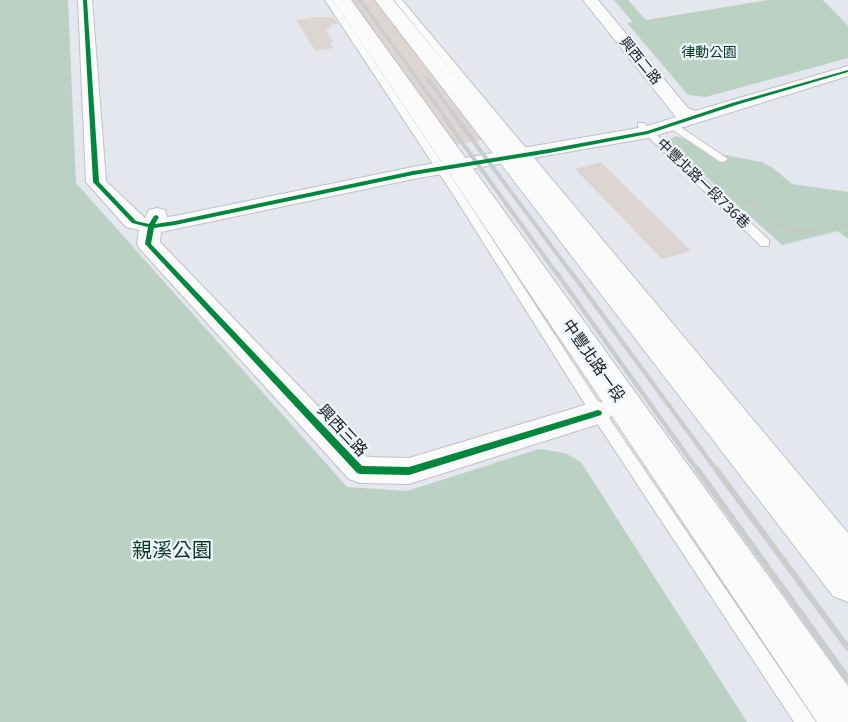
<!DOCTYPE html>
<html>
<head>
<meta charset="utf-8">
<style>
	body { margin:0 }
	canvas { display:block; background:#e4e7ed }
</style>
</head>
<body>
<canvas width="848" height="722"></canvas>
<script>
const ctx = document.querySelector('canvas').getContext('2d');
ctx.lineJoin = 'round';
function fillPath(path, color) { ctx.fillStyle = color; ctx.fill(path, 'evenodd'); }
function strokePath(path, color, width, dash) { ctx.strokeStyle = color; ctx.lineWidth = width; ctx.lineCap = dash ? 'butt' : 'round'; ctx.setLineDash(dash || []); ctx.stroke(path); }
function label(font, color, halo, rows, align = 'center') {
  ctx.font = font + ' "Noto Sans","Noto Sans TC",sans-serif'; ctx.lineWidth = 4.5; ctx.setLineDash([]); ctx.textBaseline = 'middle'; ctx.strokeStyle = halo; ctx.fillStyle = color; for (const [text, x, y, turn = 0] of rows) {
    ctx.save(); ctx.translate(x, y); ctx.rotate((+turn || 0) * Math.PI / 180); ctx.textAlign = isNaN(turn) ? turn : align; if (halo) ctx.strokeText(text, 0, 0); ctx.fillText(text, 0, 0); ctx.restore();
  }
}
fillPath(new Path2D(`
	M0,0h68l8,183 271,304 60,4 132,-42 26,4 16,9 166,260h-747z
	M614,0h14l18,20 122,-20h55l25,26v32l-142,39 -18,-2 -61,-72 6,-1z
	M677,136l43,18 41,8 12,6 19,16 56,8v47l-10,-8 -56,14 -117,-105z`), '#bbd1c4');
fillPath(new Path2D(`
	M349,0h25l108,140 -32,6z
	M317,17h16l5,7 -8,1 2,3 -6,1 7,13h-3l3,6 -18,3 -19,-31z
	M601,162l90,89 -29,8 -87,-90z`), '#ddd5d2');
const service = new Path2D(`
	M325,0h8l133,199 137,210 213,313h-22l-201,-305 -137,-218z
	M394,0h8l446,533v21l-6,-3z
	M667,122h6l55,37 -5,3 -4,-1 -52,-35z
	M638,123h6l125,117v6h-8l-123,-119z`);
const minor = new Path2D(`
	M78,0h14l14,181 39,37 4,-8 8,-2 8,2 2,7 8,-1 238,-49 231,-40 32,-10 -93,-117h15l90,108 7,3 153,-45v10l-200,62 -235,41 -252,53 -1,10 207,215 42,1 189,-57 10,4 4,8 -4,8 -199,63 -49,-1 -11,-4 -209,-230 -3,-5 2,-14 -13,-3 -40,-45z`);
const secondary = new Path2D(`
	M333,0h18l497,686v36h-31z
	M375,0h18l455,549v53l-15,-6z`);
strokePath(service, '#bfc1c6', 2);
strokePath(minor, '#bfc1c6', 2);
strokePath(secondary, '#bfc1c6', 2);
strokePath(new Path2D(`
	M746,200c13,5 20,15 31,23 22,15 47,4 71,1`), '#c7c7c9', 3, [4.5, 2]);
fillPath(service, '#fbfbfc');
fillPath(minor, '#fbfbfc');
fillPath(secondary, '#fbfbfc');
strokePath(new Path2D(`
	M360,0l87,120
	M427,78l31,42`), '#caccce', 3);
strokePath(new Path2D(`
	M445,119l112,155
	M457,119l115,155`), '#caccce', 4);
strokePath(new Path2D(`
	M556,272l142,199
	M571,272l146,199`), '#caccce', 4.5);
strokePath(new Path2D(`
	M697,469l151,210
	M716,469l132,179`), '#caccce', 6);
fillPath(new Path2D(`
	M83,0h4l12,182 37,39 13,3 5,-8 2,-1 3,2 -4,7 20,-3 238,-50 136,-22 98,-18 85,-28 116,-33v2l-112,33 -88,29 -99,19 -136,22 -238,50 -21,3 -3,16 211,222 47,1 189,-57 3,1 1,2 -1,2 -3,1 -189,59 -49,-1 -3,-1 -211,-228 -1,-1 3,-17 -16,-4 -39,-41z`), '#00873e');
label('14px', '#08381c', '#edf4fe', [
	["律動公園",709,53]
]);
label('14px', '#181a1d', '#edf4fe', [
	["興西二路",640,61,51],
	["中豐北路一段736巷",703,184,44]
]);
label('16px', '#181a1d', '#edf4fe', [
	["中豐北路一段",593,361,55],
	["興西三路",342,431,47]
]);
label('20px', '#08381c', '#edf4fe', [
	["親溪公園",172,551]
]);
</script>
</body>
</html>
